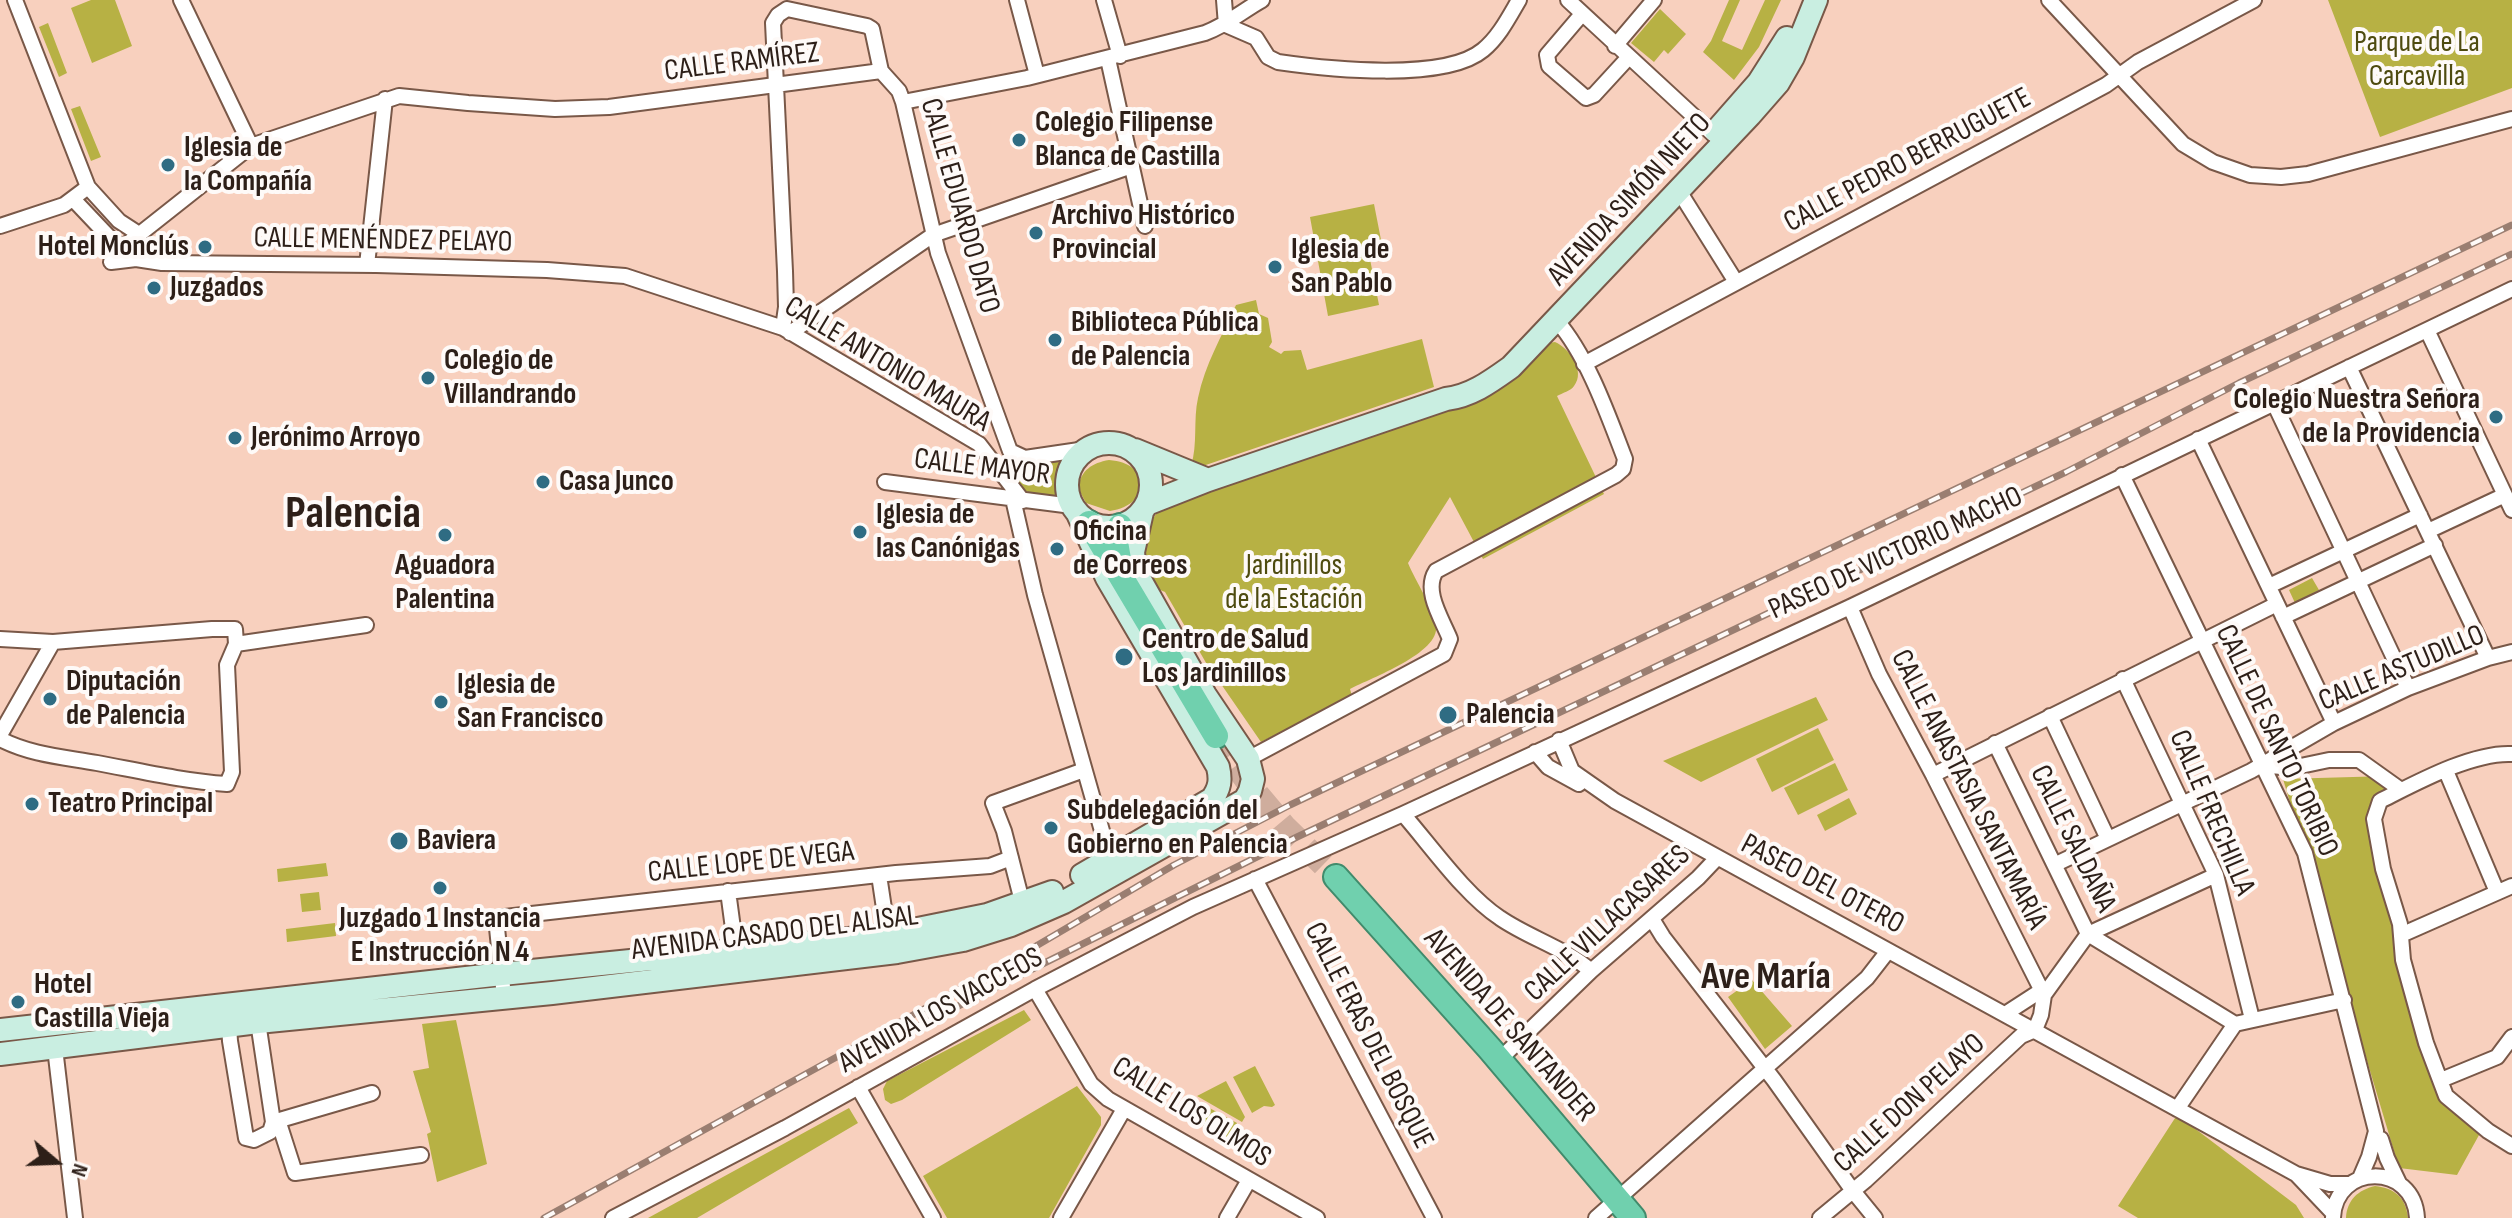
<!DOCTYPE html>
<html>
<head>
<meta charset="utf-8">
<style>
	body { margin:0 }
	#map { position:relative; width:2512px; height:1218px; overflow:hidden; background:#f8d0be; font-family:"Sofia Sans Condensed",sans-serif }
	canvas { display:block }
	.north { position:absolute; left:16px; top:1122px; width:80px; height:80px; -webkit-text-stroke:6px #fefaf8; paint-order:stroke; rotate:109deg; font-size:22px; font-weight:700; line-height:32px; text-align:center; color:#2d1f18 }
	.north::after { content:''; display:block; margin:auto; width:28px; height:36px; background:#2d1f18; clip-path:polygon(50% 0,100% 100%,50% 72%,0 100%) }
</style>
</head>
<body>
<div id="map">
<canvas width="2512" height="1218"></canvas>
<div class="north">N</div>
</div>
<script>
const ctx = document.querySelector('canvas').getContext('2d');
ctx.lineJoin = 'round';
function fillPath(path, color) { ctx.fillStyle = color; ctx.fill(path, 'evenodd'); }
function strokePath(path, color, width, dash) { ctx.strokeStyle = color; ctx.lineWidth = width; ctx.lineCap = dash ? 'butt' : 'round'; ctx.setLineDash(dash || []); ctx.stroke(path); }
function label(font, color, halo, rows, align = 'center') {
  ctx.font = font + ' "Sofia Sans Condensed",sans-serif'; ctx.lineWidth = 8; ctx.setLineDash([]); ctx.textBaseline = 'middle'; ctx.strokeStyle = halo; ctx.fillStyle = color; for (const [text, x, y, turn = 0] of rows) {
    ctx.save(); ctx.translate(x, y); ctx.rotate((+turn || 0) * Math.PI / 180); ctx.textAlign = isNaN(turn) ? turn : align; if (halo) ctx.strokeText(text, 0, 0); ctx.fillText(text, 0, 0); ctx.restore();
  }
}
fillPath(new Path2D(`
	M91,0h24l17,46 -40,17 -21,-55z
	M1729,0h11l-18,41 20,9 23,-50h16l-22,47 -25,33 -31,-28 8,-11z
	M2328,0h184v88l-132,49z
	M1660,9l26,25 -18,20 -4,-4 -10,12 -23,-19z
	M48,23l19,50 -8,4 -20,-50z
	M80,106l21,51 -10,4 -20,-52z
	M1374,204l9,46 -14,4 10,51 -51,11 -18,-99z
	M1256,300l3,14 9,4 4,24 -3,5 12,7 3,-3 17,-1 6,20 115,-31 12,48 -237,81 -6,-2c7,-22 2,-46 7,-68 7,-34 24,-62 38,-93z
	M1555,342c14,6 31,29 19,44 -3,5 -12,7 -17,10l47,98 -121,65 -33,-62 -42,66c8,19 25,44 28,63 4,27 -65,52 -86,63l2,7 -91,46 -40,-58 -5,-4 -51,-88 -19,-8c-7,-37 -8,-48 17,-79l285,-98 95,-63z
	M1055,458l6,4 -4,18 3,19 -29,-3 -21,-19 5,-16 18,4z
	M1109,460c43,3 43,45 1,51l-24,-8 -8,-15c3,-18 14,-25 31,-28z
	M2312,578l7,12 -24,13 -6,-13z
	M1816,697l12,23 -127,62 -38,-21z
	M1818,728l16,32 -62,32 -16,-33z
	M1835,763l13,27 -50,25 -14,-27z
	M2388,776l-11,59 56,241 51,50 -27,49 -58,-7 -116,-389z
	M1849,798l8,16 -32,17 -8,-16z
	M326,863l2,13 -50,6 -1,-13z
	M319,892l2,18 -19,2 -2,-18z
	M335,923l1,13 -49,6 -1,-13z
	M1752,980l40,46 -27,23 -37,-52z
	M1024,1010l7,10 -129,80 -11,4 -6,-4 -2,-11 4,-8z
	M456,1020l31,144 -50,18 -10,-48 4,-2 -18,-61 16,-3 -7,-44z
	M1255,1066l20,39 -3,2 -8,-1 -12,7 -19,-36z
	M1226,1081l19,36 -3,5 -45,-26z
	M1077,1086l24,31v8l-52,93h-102l-24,-42z
	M1193,1099l44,24 -9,16 -44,-24z
	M849,1108l9,15 -161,95h-49z
	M2177,1115l119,90 8,13h-166l-20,-12z
	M2375,1186c20,2 31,12 33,32h-62c1,-18 12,-28 29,-32z`), '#b7b144');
strokePath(new Path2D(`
	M1216,736l33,48 35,42 52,51`), '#cfad9d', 24, [24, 12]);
const minor = new Path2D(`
	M15,0l73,187 31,34 20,13
	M181,0l70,146
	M1017,0l20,75
	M1104,0l16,56
	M1224,0l2,25
	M1568,0l145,134
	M2049,0l134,144 30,18 37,13 31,2 27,-3 204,-55
	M1582,14l-35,41 2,11 37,32 8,-3 34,-37
	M1226,25l30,13 12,19 10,5c49,7 167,20 205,-12 16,-13 26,-33 36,-50
	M1615,46l39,-46
	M1108,59l37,167
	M881,71l18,20 4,11 35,151 72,198 15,7 61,-9
	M903,102l124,-24 178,-45c22,-8 37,-22 57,-33
	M1679,191l57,91
	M73,199l36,38 18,15
	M0,226l64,-21 24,-18
	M111,262l25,-3 26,4 214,2 171,5 78,6 158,52 196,116 44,57
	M111,262l11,-14 129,-102 148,-50 69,7 87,6 54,-2 272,-36
	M367,265l18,-166
	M783,328l3,-21 -1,-36 -12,-248 5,-8 9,-6 80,17 5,3 9,42
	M2427,330l85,180
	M790,333l143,-98 199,-69
	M1584,364l522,-279 32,-23 116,-62
	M2349,367l139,291
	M2274,403l134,285
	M2198,439l136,284
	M2122,475l183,378 71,278 -7,26 -9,21
	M885,482l187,24
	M1013,499l22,96 75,264
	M2428,531l77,-36
	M2269,586l151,-71
	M1850,607l29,67 54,101 111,220
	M2283,617l152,-72
	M0,639l53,3 159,-13h23l1,15 -9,21 5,107 -5,12c-44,-3 -87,-13 -130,-21 -34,-6 -66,-8 -97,-24
	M236,644l130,-19
	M2123,679l93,196 36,144
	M2050,716l58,123
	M0,735l53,-93
	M1559,740l13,31 43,30 681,373 34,10h19
	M1995,743l93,191 147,90
	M1535,752l13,15 31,17
	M2512,754c-40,-2 -96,29 -132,47l-6,18 9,50 17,55 3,36 23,83 20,53 42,35 24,15
	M1248,759l196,-105 6,-15c-8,-20 -27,-48 -14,-68l180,-96 7,-6 2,-10c-17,-44 -37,-102 -68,-138
	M2262,765l29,3 38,-8h30l42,30
	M2446,771l51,121
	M1933,775l344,-171
	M1403,814c28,32 62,81 97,104 29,20 65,30 91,53
	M2056,864l195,-93 83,-48 74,-35 80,-30 24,-6
	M879,875l9,60
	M1255,879l179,339
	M728,891l8,60
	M1024,909l-20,-78 -11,-28 91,-33
	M1652,919l11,18 111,143 79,111 22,27
	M2401,935l111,-49
	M1035,989l56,95 17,15 209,119
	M504,997l-8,-79 400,-45 94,-7 21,-8
	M237,1004l21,18 15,100 -3,10 -16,8 -8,-2 -16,-97 -1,-15z
	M2005,1014l37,-24
	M2035,1030l6,-15 3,-20 44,-61 128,-59
	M55,1048l20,170
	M1499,1060l92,-89 107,-93 19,-20
	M2441,1080l56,-23 15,-20
	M858,1087l75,131
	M2177,1109l58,-85 109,-24
	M278,1120l17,53 126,-18
	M273,1122l99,-29
	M2381,1139l6,19 12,25
	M2296,1174l37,39
	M613,1218l172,-90 250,-139 158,-82 210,-93 447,-207 662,-318
	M1061,1218l63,-109
	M1227,1218l22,-38
	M1596,1218l271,-240 21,-27
	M1820,1218l46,-38 155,-144 14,-6
	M2333,1218c2,-55 81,-56 84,0`);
const secondary = new Path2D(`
	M1716,131l43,-49 28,-44
	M1067 485a42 42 0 1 1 84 0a42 42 0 1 1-84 0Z
	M1135,450l73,30
	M1147,504l61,-24 238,-81c25,-3 44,-17 65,-32l239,-252 28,-32 15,-26 23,-57
	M1078,514l29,64 111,189c3,13 2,21 -6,32l-130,76
	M0,1030l502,-56 386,-39 99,-20 65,-23
	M0,1054l258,-32 294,-29 345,-41 66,-12 48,-15 53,-23 181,-102 5,-9 3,-12 -5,-20 -43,-64 -70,-124 -2,-19 9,-40`);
const trunk = new Path2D(`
	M1089,523l127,213
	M1120,526l-4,16 5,29
	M1336,877l154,172 143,169`);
strokePath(minor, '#795848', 18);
strokePath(secondary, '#795848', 26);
strokePath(trunk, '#418b6c', 28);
strokePath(minor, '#fff', 14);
strokePath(secondary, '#c9eee1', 22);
strokePath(trunk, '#70d0ae', 24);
const rail = new Path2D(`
	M876,1047l421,-210 769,-365 173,-89 273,-129
	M544,1218l458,-252 172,-101 116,-60 1222,-580`);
strokePath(rail, '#9a7e71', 7);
strokePath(rail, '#fefaf8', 4, [12]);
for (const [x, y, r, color] of [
	[1019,140,8,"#2f6c83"],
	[168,165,8,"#2f6c83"],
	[1036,233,8,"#2f6c83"],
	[205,247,8,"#2f6c83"],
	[1275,267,8,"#2f6c83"],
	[154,288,8,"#2f6c83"],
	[1055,340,8,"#2f6c83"],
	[428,378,8,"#2f6c83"],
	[2496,417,8,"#2f6c83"],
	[235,438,8,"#2f6c83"],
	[543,482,8,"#2f6c83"],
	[860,532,8,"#2f6c83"],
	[445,535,8,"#2f6c83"],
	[1057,549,8,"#2f6c83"],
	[1124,657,10,"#2f6c83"],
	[50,699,8,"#2f6c83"],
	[441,702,8,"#2f6c83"],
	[1448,715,10,"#2f6c83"],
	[32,804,8,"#2f6c83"],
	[1051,828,8,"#2f6c83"],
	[399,841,10,"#2f6c83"],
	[440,888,8,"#2f6c83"],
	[18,1002,8,"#2f6c83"]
]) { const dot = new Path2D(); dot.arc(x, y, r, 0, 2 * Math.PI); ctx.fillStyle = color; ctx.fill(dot); strokePath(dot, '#fefaf8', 3); }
label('30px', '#4e4b0f', '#fefaf8', [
	["Parque de La",2417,43],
	["Carcavilla",2417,77],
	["Jardinillos",1294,566],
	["de la Estación",1294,600]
]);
label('30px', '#2d1f18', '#fefaf8', [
	["CALLE RAMÍREZ",742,63,-7],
	["CALLE PEDRO BERRUGUETE",1908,161,-28],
	["AVENIDA SIMÓN NIETO",1630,200,-47],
	["CALLE EDUARDO DATO",959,206,74],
	["CALLE MENÉNDEZ PELAYO",383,241,1],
	["CALLE ANTONIO MAURA",887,365,31],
	["CALLE MAYOR",982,468,7],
	["PASEO DE VICTORIO MACHO",1896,554,-25],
	["CALLE ASTUDILLO",2402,669,-23],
	["CALLE DE SANTO TORIBIO",2276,741,65],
	["CALLE ANASTASIA SANTAMARÍA",1968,790,63],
	["CALLE FRECHILLA",2211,813,67],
	["CALLE SALDAÑA",2072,839,64],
	["CALLE LOPE DE VEGA",751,863,-6],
	["PASEO DEL OTERO",1822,885,28],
	["CALLE VILLACASARES",1608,924,-43],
	["AVENIDA CASADO DEL ALISAL",775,934,-7],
	["AVENIDA LOS VACCEOS",941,1011,-29],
	["AVENIDA DE SANTANDER",1509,1026,49],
	["CALLE ERAS DEL BOSQUE",1368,1036,63],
	["CALLE DON PELAYO",1910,1104,-42],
	["CALLE LOS OLMOS",1191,1113,32]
]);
label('bold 30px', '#2d1f18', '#fefaf8', [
	["Colegio Filipense",1035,123],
	["Blanca de Castilla",1035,157],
	["Iglesia de",184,148],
	["la Compañía",184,182],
	["Archivo Histórico",1052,216],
	["Provincial",1052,250],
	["Hotel Monclús",189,247,"right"],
	["Iglesia de",1291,250],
	["San Pablo",1291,284],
	["Juzgados",170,288],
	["Biblioteca Pública",1071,323],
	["de Palencia",1071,357],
	["Colegio de",444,361],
	["Villandrando",444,395],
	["Colegio Nuestra Señora",2480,400,"right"],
	["de la Providencia",2480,434,"right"],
	["Jerónimo Arroyo",251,438],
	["Casa Junco",559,482],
	["Iglesia de",876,515],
	["las Canónigas",876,549],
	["Oficina",1073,532],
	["de Correos",1073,566],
	["Aguadora",445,566,"center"],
	["Palentina",445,600,"center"],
	["Centro de Salud",1142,640],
	["Los Jardinillos",1142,674],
	["Diputación",66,682],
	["de Palencia",66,716],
	["Iglesia de",457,685],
	["San Francisco",457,719],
	["Palencia",1466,715],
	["Teatro Principal",48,804],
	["Subdelegación del",1067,811],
	["Gobierno en Palencia",1067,845],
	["Baviera",417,841],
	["Juzgado 1 Instancia",440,919,"center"],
	["E Instrucción N 4",440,953,"center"],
	["Hotel",34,985],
	["Castilla Vieja",34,1019]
], 'left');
label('bold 38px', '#2d1f18', '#fefaf8', [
	["Ave María",1766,978]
]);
label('bold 46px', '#2d1f18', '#fefaf8', [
	["Palencia",353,515]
]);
</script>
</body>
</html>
